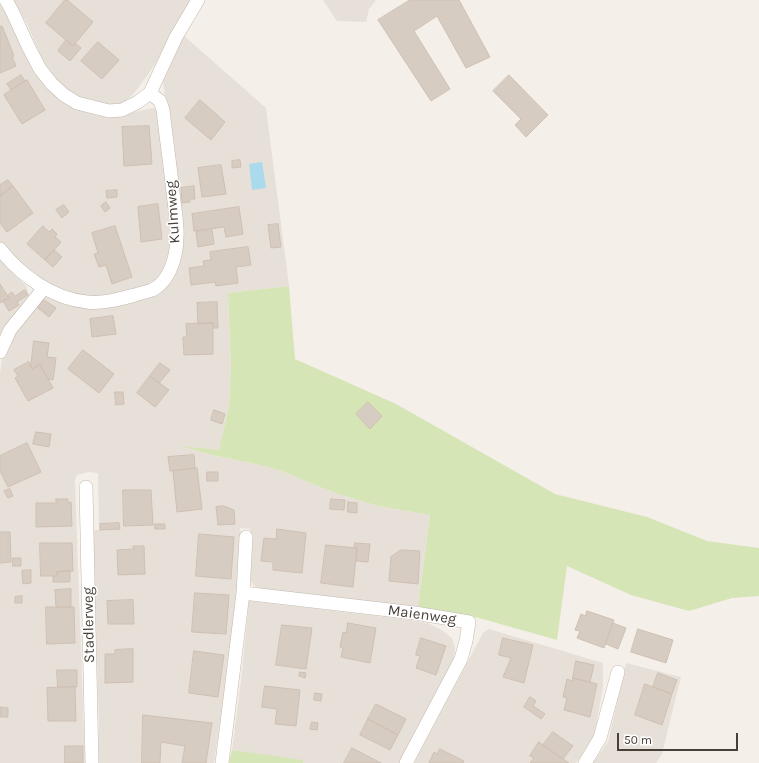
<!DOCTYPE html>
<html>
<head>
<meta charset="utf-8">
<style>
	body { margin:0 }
	#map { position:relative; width:759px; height:763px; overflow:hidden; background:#f4efe9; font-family:Karla,sans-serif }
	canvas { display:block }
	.scale { position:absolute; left:617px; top:733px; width:121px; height:18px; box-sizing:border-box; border:2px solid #473f38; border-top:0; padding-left:5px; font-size:12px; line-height:14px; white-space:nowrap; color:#473f38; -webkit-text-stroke:3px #fff; paint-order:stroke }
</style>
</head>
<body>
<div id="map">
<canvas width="759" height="763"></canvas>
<div class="scale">50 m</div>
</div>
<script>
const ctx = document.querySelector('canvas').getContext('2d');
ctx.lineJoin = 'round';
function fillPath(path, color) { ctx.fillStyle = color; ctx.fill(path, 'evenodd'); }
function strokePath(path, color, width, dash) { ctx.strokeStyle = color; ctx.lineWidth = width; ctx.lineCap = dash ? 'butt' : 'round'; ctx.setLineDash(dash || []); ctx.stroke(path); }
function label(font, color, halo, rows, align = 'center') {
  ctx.font = font + ' Karla,sans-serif'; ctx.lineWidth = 3; ctx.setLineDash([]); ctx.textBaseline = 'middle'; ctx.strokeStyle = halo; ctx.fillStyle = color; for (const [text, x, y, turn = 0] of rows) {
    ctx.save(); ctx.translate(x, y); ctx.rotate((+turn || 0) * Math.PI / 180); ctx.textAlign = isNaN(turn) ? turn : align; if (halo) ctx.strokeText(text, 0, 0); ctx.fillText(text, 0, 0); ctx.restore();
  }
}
fillPath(new Path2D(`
	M13,0h180l-39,66 -18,25 -13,13 -15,1 -27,-5 -19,-13 -12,-14 -11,-21 -12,-28z
	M323,0h53l-7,9 -3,13 -29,-1z
	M0,4l13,21 66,85 20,6 23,-1 30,-7 4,1 3,4 14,136 -10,26 -18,12 -49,11 -32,-7 -17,-8 -22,-17 -20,-18 -5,-6z
	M182,34l84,74 23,178 -61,7 3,73 -2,41 -10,43 -36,-3 33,9 35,7 28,7 56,23 43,13 52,9 -12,92 -156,-17 -9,-5 -3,-7 3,-41 -3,-8 -10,-1 1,11 -4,51 -8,70 -15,103h-116l1,-39 -6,-194h6l-1,-57 -10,-1 -11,3 -2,5 10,283h-85v-390l3,-20 4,-11 35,-43 7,-3 28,8 83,-13 21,-61 -18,-150z
	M0,260l26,26 3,9 -17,23 -12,19z
	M249,601l163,19 16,3 15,8 9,7 3,11 -2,13 -54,101h-96v-2l-71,-11 10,-78z
	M489,629l114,34v24l-8,45 -3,8 -16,23h-162l69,-130z
	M626,663l55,14 -19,77 -6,9h-63l15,-21z`), '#e7e0d8');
fillPath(new Path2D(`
	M289,286l6,73 101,45 159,90 92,23 60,24 52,7v48l-27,2 -43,13 -58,-16 -64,-29 -10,74 -78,-22 -61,-11 12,-92 -52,-9 -43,-13 -56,-23 -28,-7 -35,-7 -36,-10 39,4 10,-43 2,-41 -3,-73z
	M232,750l71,10v3h-74z`), '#d6e5b5');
fillPath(new Path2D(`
	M262,162l4,26 -14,2 -3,-26z`), '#aadaec');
const building = new Path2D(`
	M65,0h2l26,22 -20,24 -27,-23z
	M410,0h49l31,57 -24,11 -29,-52 -23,15 36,58 -19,12 -53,-81z
	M2,26l12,30 -2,1 4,9 -16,7v-46z
	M66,40l7,6 2,-3 6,5 -11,13 -12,-10z
	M98,42l21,18 -17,19 -21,-18z
	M21,75l4,6 -14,9 -4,-6z
	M509,75l39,40 -22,22 -11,-12 6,-6 -28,-28z
	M27,80l18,30 -23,14 -18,-29z
	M200,100l25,22 -14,18 -26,-22z
	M149,126l3,38 -28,2 -2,-39z
	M240,160l1,7 -9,1v-7z
	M221,165l5,29 -24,3 -4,-29z
	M8,180l5,6 -13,10v-11z
	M13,186l20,27 -26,19 -7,-9v-27z
	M194,186l1,13h-5v3l-8,1 -1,-15z
	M117,190v7l-10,1 -1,-7z
	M106,202l4,6 -5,4 -4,-6z
	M158,204l4,35 -21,3 -3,-35z
	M64,205l5,7 -7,6 -6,-8z
	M239,207l4,27 -17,3 -2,-10 -30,4 -2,-17z
	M278,224l3,23 -10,1 -3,-23z
	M43,226l6,6 3,-3 5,5 -2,3 6,5 -16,18 -18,-16z
	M115,226l17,51 -20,7 -6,-19 -7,2 -5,-13 4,-1 -6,-20z
	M212,230l2,14 -16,3 -2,-15z
	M248,247l3,18 -15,2 2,16 -22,3 -1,-4 -24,3 -2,-17 15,-2 -1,-5 8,-1 -1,-8z
	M54,250l8,7 -9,10 -8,-7z
	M0,284l9,14 -9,5z
	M25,290l3,5 -11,7 2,3 -10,6 -6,-10 6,-3 -2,-2 5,-4 3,4z
	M44,300l12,8 -7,9 -11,-9z
	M217,302l1,26h-5v-5l-15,1 -1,-21z
	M113,316l3,18 -24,3 -2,-18z
	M213,323v31l-29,1 -1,-18h4l-1,-13z
	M34,341l15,2 -2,14 9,1 -3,22 -5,-1 -8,-15 -8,5 -1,-4z
	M83,350l31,24 -15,19 -31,-24z
	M29,362l3,7 8,-5 13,24 -25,13 -13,-23 3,-2 -4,-6z
	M160,363l10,7 -11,13 -9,-7z
	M150,376l19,14 -14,17 -18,-14z
	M115,392h8l1,12 -8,1z
	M368,402l14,14 -12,13 -14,-15z
	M214,410l11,4 -3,10 -11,-4z
	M36,432l15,2 -2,13 -16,-3z
	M27,443l14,29 -33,15 -8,-16v-15z
	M194,455l1,13 -25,3 -2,-14z
	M195,468h2l5,41 -25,3 -4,-41z
	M207,472h11v9h-11z
	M10,489l3,7 -5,2 -4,-7z
	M123,490h28l2,35 -29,1z
	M56,499h12v4l3,-1 1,24 -36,1v-24h20z
	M331,499l14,1 -1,10 -14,-1z
	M348,502l9,1v10l-9,-1z
	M224,506l10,4 1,14 -17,1 -2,-18z
	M119,523l1,6 -20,1v-6z
	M155,524h10v5h-10z
	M277,529l29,4 -4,40 -29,-3v-8l-12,-1 3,-23 12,1z
	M0,532h10l1,30 -11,1z
	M199,534l35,3 -3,42 -35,-3z
	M40,543h32l1,28 -16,1v4h-16z
	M355,543l15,1 -2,18 -12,-1 1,-13h-3z
	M326,545l31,3 -4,39 -32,-4z
	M133,546h11l1,28 -27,1 -1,-25 17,-1z
	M401,550l19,1 -2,33 -29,-3 2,-24z
	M13,558h8v8h-8z
	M31,570v13l-8,1 -1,-13z
	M70,571v11h-17v-6h4v-4z
	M71,589v18h-15l-1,-17z
	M195,593l34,2 -3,39 -34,-2z
	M22,596v7h-7v-6z
	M133,600l1,24h-26l-1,-23z
	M46,607h28l1,36 -28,1z
	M587,611l27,9 -10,28 -27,-10 3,-7 -5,-1 6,-16 4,2z
	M348,623l28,5 -6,35 -29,-6 2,-9 -3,-1 3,-15 3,1z
	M613,623l13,5 -8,21 -12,-5z
	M282,625l30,3 -6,41 -30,-4z
	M638,629l35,11 -7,23 -35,-11z
	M421,638l25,8 -10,29 -20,-7 4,-12 -4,-1z
	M503,638l30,7 -9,38 -21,-6 8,-19 -12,-3z
	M133,649v33l-28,1v-29h10v-4z
	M194,651l30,4 -6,42 -29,-4z
	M576,661l18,4 -4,17 -17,-4z
	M57,670h20v17h-19z
	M300,672l6,1 -1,5 -6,-2z
	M658,673l19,7 -5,14 -19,-7z
	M573,678l24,6 -7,33 -26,-7 3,-12 -4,-1 4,-18 5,2z
	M645,684l27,10 -10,31 -27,-10z
	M265,686l35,4 -4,36 -21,-2 2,-15 -15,-2z
	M75,687l1,34h-28l-1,-33z
	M315,693l7,1 -1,7 -7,-1z
	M530,697l6,4 -3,5 12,8 -4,5 -17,-12z
	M376,704l30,15 -8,16 -30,-16z
	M1,707l7,1v9h-7z
	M143,715l69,8 -6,40h-24l3,-17 -24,-4 -1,21h-18z
	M368,719l30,16 -8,15 -30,-15z
	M312,722l6,1 -1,7 -7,-1z
	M553,732l20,14 -10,13 -20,-14z
	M539,742l4,3 26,18h-39l4,-5 -4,-2z
	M65,746h18v17h-18z
	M352,748l29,15h-37z
	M440,749l24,12 -1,2h-34l5,-11 3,2z`);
fillPath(building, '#d7ccc2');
strokePath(building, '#cfc0b3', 1);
const street = new Path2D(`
	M6,0l7,13 15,33 12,23 12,15 12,11 13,8 32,8 13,-1 16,-8 12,-9 26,-56 22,-37
	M0,249c20,26 53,50 87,53 15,2 33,-3 48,-7 5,-2 12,-3 17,-5 13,-6 20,-22 23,-35 5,-21 0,-42 -2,-63 -3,-28 -7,-55 -10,-82l-3,-9 -10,-8
	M0,352l10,-22 34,-42
	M86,487l6,276
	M243,593l172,20 54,9 -3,19 -5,18 -55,104
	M222,763l21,-170 3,-56
	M585,763l15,-25 18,-66`);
strokePath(street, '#c2b8af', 14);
strokePath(street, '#fff', 13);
label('15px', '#473f38', '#fff', [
	["Kulmweg",173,212,-94],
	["Maienweg",422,615,8],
	["Stadlerweg",89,625,-91]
]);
</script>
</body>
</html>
